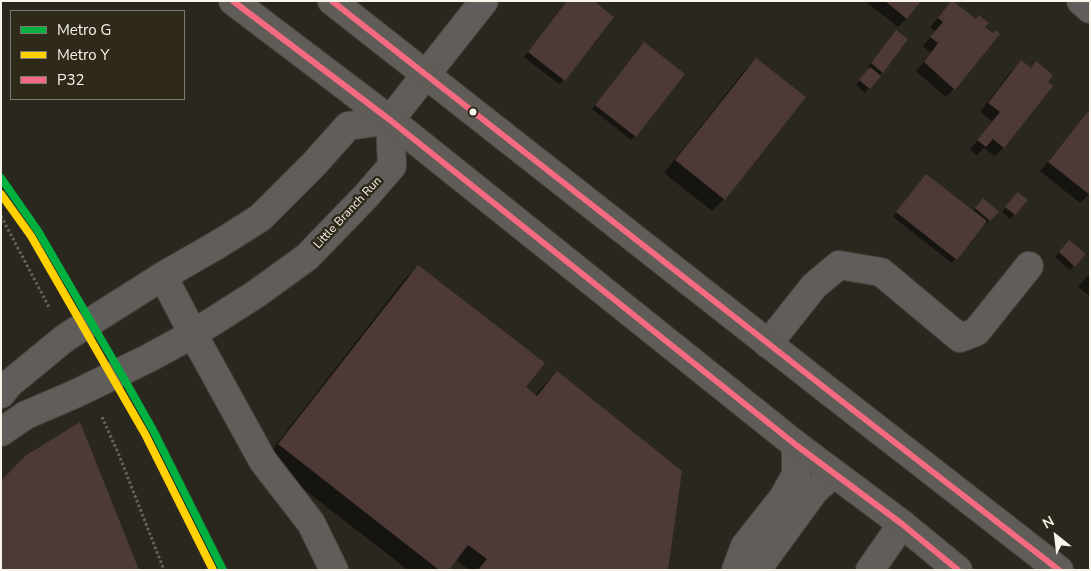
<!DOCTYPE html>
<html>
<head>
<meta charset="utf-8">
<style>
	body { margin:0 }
	#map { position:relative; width:1091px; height:571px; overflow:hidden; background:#2a271f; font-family:"Nunito Sans",sans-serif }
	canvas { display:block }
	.frame { position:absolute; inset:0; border:2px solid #f8f4ea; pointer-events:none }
	.legend { position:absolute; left:10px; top:10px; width:175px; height:90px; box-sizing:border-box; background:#2f291a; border:1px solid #7f7a6d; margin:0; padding:6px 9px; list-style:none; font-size:15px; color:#f8f4ea }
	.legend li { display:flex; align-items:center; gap:10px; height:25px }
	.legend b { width:25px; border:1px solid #7f7a6d }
	.north { position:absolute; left:1031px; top:511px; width:50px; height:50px; -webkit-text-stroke:4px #2f291a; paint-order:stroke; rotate:331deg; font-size:14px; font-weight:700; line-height:20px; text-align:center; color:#f8f4ea }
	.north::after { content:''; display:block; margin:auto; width:18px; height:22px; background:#f8f4ea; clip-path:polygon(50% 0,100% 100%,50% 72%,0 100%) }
</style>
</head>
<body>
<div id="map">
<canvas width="1091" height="571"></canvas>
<div class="frame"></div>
<ul class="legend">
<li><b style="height:6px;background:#00b140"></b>Metro G</li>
<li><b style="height:6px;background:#ffd100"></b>Metro Y</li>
<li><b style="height:6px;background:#f46a80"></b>P32</li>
</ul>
<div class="north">N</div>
</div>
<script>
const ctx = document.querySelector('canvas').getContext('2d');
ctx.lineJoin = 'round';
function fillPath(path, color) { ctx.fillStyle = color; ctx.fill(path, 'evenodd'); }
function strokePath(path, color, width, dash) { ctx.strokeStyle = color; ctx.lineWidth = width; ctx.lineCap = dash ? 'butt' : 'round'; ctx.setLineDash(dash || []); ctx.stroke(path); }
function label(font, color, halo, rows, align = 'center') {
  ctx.font = font + ' "Nunito Sans",sans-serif'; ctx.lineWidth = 5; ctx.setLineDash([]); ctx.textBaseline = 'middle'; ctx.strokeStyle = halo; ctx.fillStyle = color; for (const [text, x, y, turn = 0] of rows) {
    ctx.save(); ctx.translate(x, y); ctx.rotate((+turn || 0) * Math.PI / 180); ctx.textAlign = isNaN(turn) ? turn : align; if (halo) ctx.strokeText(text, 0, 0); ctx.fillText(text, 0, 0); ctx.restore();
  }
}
fillPath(new Path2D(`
	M568,1l-4,79 -5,4 -35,-27z
	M865,1h55l-13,17 -9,9z
	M952,2l40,32 -38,55 -8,8 -30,-26 15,-18 -8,-7 12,-15 -5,-4z
	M892,36l-10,36 -17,21 -9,-8 14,-15 -3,-2z
	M639,48l-4,88 -4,4 -39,-31z
	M756,60l48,37 -80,102 -12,12 -48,-38 80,-102z
	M1021,62l30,24 -48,62 -8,8 -11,-8 -7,7 -7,-5 22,-29 -12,-9 32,-42z
	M1090,110v83l-10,10 -40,-32z
	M922,180l51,31 10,-11 14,12 -12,13 -1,-2 -32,40 -59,-46z
	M1014,198v16l-4,5 -8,-7z
	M1065,246l19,8 -14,16 -15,-13z
	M418,266l106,122 11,8 8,-10 14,-14 109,198h-197l-14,-11 -8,11h-39l-143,-111 139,-179z
	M1090,273v23l-12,-9z`), '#0007');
fillPath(new Path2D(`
	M567,1h27l20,16 -49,64 -37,-29z
	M885,1h36l-14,18z
	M951,1h2l23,18 3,-4 10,8 -4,4 8,6 2,-3 5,4 -45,56 -31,-28 14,-19 -8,-6 13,-15 -5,-4z
	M896,30l12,9 -25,34 -12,-10z
	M644,42l41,32 -49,63 -41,-32z
	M756,58l50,39 -81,103 -50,-40z
	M1021,60l10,8 5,-7 17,14 -5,7 5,4 -49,62 -11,-9 -7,8 -9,-7 23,-28 -12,-9z
	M870,67l11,9 -11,13 -11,-9z
	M1090,109v86l-42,-33z
	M926,174l61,47 -30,39 -61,-48z
	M1018,192l10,8 -13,15 -10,-8z
	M983,198l16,14 -9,9 -15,-13z
	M1069,240l17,14 -11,13 -16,-15z
	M418,265l127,98 -19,24 11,9 20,-25 125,100 -14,99h-190l9,-11 -19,-14 -19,25h-10l-161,-126z
	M80,422l59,148h-138v-89l24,-25z`), '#4d3a37');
const minor = new Path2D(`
	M1081,1l9,8
	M390,120l94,-119
	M163,276l30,58 70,127 48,62 23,47
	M768,344l46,-58 25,-21 42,7 79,66 16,-6 53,-66
	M1,394l8,-10 56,-46 98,-62 54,-31 43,-27 55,-55 33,-37 42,-6
	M1,432l25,-17 49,-21 74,-36 44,-24 63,-40 51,-37 59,-61 26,-30 -2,-46
	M736,570l9,-24 38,-48 13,-23v-30
	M753,570l5,-2 57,-78 18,-16
	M870,570l32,-46`);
const major = new Path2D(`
	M233,1l157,119 406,325 106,79 56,46
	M332,1l498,391 229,178`);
strokePath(minor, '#46433c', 30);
strokePath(major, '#46433c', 30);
strokePath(new Path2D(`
	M1,216l49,93
	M102,417l17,38 45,115`), '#666461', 3, [2.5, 2.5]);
strokePath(minor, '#605d5a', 28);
strokePath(major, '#605d58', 28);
strokePath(new Path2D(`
	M233,1l157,119 406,325 106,79 56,46
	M332,1l498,391 229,178`), '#f46a80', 6);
strokePath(new Path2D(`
	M1,178l37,53 85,146 30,53 70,140`), '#00b140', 8);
strokePath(new Path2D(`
	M1,194l30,42 114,198 68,136`), '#ffd100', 8);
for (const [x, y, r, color] of [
	[473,112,4.5,"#f8f4ea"]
]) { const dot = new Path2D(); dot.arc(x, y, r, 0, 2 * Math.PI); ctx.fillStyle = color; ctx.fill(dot); strokePath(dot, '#2f291a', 2); }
label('12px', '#f8f4ea', '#2f291a', [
	["Little Branch Run",348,213,-47]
]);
</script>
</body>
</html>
